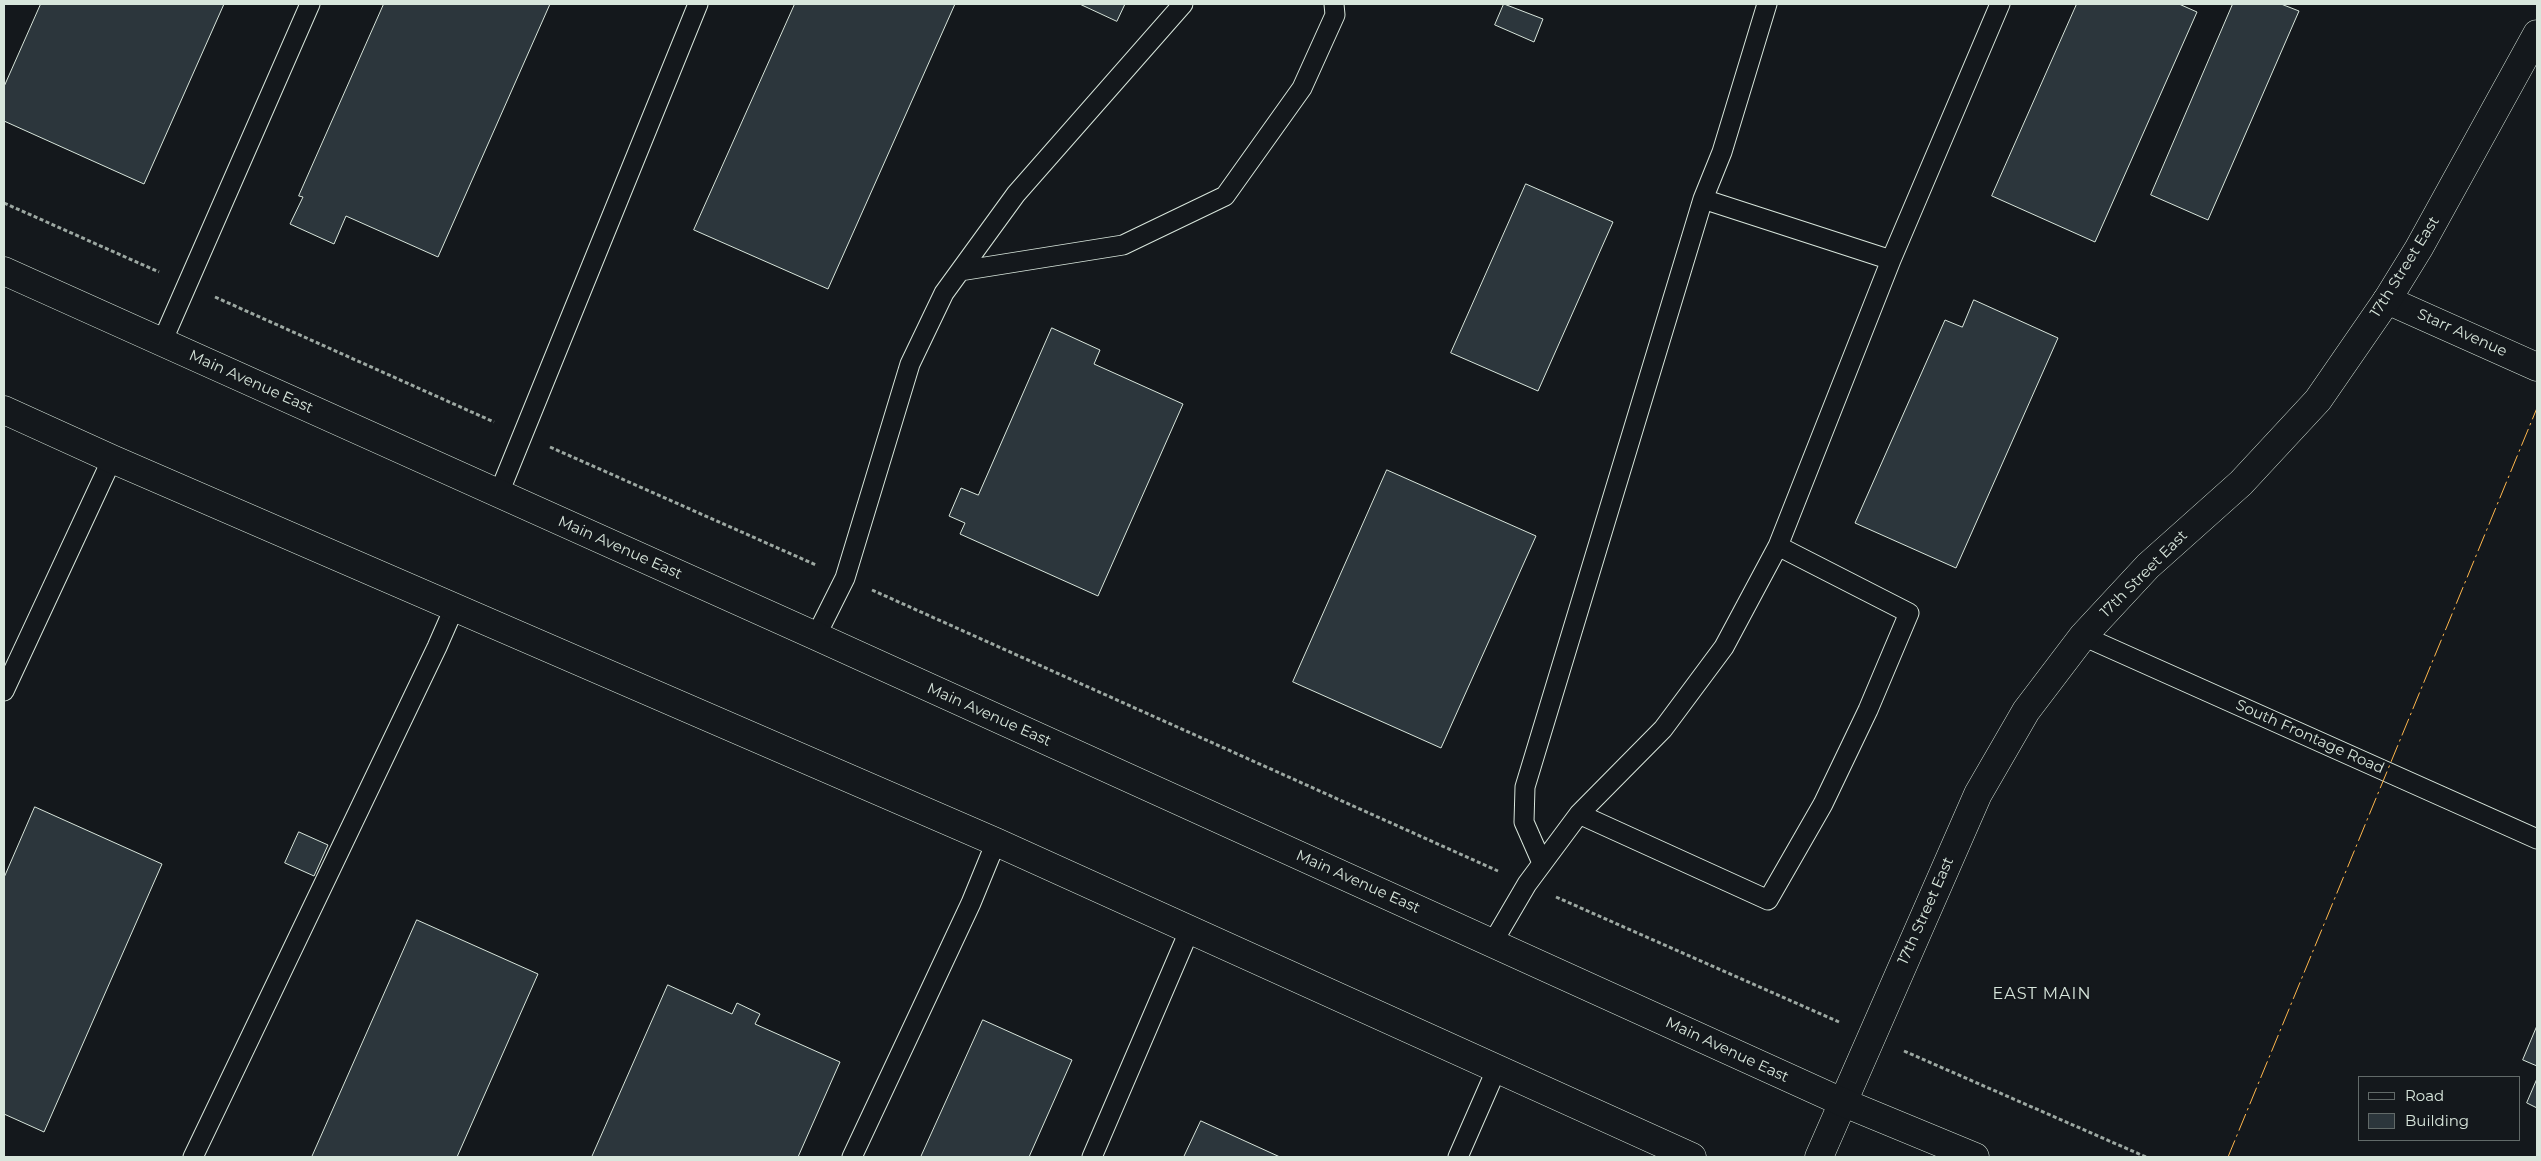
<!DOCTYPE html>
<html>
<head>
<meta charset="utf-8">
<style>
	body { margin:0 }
	#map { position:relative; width:2541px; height:1161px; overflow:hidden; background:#14181c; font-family:Montserrat,sans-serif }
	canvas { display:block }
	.frame { position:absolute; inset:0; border:5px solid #d8e6dc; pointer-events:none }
	.legend { position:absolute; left:2358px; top:1076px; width:162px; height:65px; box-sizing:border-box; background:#14181c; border:1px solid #626a69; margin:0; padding:6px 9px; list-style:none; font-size:15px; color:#d8e6dc }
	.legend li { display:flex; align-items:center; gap:10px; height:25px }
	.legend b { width:25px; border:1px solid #626a69 }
</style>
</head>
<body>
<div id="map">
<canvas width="2541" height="1161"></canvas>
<div class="frame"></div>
<ul class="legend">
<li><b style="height:6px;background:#14181c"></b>Road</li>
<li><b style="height:14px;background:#2c363c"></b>Building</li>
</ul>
</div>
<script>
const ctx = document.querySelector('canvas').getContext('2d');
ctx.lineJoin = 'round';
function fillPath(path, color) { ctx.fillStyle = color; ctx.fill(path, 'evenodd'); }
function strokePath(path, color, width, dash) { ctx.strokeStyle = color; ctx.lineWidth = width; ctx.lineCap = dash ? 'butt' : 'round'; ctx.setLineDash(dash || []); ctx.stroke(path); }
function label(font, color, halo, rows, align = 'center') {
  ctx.font = font + ' Montserrat,sans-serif'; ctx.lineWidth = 4; ctx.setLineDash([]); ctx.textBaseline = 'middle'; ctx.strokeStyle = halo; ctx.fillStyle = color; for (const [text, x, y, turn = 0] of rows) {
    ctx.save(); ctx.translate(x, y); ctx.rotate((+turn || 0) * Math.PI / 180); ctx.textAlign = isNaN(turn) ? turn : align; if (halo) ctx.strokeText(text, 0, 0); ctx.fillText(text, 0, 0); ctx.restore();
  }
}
const building = new Path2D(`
	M41,4h183l-80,180 -140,-63v-34z
	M384,4h166l-112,253 -92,-41 -12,28 -44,-20 13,-27 -4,-1z
	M795,4h160l-127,285 -134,-59z
	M1080,4h45l-8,17z
	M1504,4l39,15 -9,23 -39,-17z
	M2077,4h102l18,8 -102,230 -103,-46z
	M2233,4h48l18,7 -91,209 -57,-25z
	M1526,184l87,38 -75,169 -87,-38z
	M1974,300l84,38 -102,230 -101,-45 90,-203 17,7z
	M1052,328l48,22 -6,14 89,40 -85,192 -138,-62 5,-11 -16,-7 12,-28 17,7z
	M1387,470l149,66 -95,212 -148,-66z
	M35,807l127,57 -118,268 -40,-18v-236z
	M299,832l29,13 -14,31 -29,-13z
	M417,920l121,54 -81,183h-145z
	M668,985l64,29 5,-11 23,11 -5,10 85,38 -42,95h-206z
	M983,1020l89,40 -43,97h-108z
	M2537,1026v40l-14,-6z
	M2537,1079v29l-10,-5z
	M1201,1121l79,36h-96z`);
fillPath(building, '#2c363c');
strokePath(building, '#d8e6dc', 1);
const service = new Path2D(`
	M1703,199l19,-47 45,-148
	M960,271l163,-26 102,-49 77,-108 33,-73 -1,-11
	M162,342l148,-338
	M499,493l199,-489
	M816,636l29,-58 65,-214 34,-71 72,-99 167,-190
	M2083,636l454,203
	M4,691l108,-232
	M1579,814l189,86 55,-96 45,-94 41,-97 -131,-67
	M1542,863l-18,-41 1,-35 178,-588 188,61
	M1493,942l34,-58 52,-70 84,-85 61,-82 54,-101 113,-286 109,-256
	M193,1157l244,-510 18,-41
	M852,1157l119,-254 25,-61
	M1092,1157l98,-228
	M1458,1157l39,-89`);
const minor = new Path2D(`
	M2387,300l150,67`);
const tertiary = new Path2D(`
	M1819,1157l159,-363 48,-83 57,-75 65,-70 93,-83 77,-83 69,-100 32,-52 118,-214`);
const primary = new Path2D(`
	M4,271l812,365 1026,466 133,55
	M4,410l108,49 884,383 696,315`);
strokePath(service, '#d8e6dc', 21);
strokePath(minor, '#d8e6dc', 29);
strokePath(tertiary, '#d8e6dc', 29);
strokePath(primary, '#d8e6dc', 29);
strokePath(new Path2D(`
	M4,203l155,69
	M215,297l279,125
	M550,447l266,118
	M872,590l626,281
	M1556,897l283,125
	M1904,1051l242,106`), '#9da8a2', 3, [4, 2.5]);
strokePath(service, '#14181c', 19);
strokePath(minor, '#14181c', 28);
strokePath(tertiary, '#14181c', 28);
strokePath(primary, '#14181c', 28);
strokePath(new Path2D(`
	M2228,1157l309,-749`), '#ffb74d', 1, [18, 4, 2.5, 4]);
label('15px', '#d8e6dc', '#14181c', [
	["17th Street East",2405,267,-58],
	["Starr Avenue",2462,333,24],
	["Main Avenue East",251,382,24],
	["Main Avenue East",620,548,24],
	["17th Street East",2144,574,-45],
	["Main Avenue East",989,715,24],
	["South Frontage Road",2310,737,24],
	["Main Avenue East",1358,882,24],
	["17th Street East",1926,911,-66],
	["Main Avenue East",1727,1050,25]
]);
ctx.letterSpacing = '1px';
label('16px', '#d8e6dc', '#14181c', [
	["EAST MAIN",2042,994]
]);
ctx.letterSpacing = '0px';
</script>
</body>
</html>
